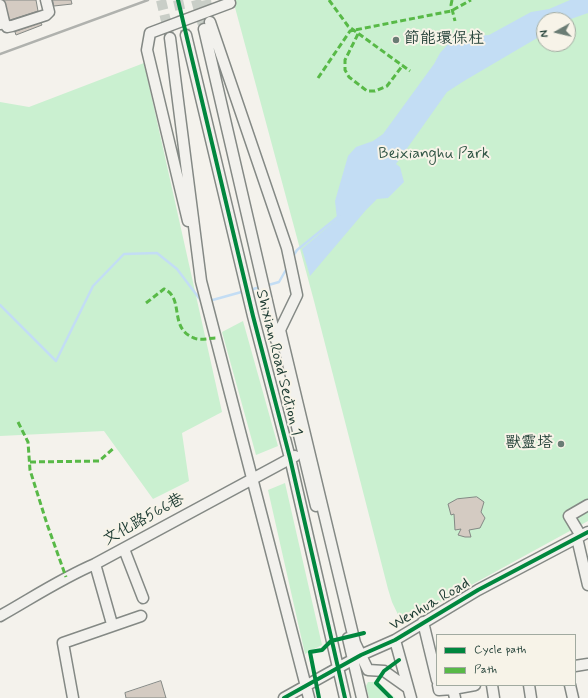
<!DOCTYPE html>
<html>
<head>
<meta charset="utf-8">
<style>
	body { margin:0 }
	#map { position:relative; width:588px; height:698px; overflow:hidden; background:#f4f2ec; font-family:Mynerve,sans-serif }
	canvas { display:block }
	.legend { position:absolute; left:436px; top:634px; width:140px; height:52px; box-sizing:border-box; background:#f7f3e8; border:1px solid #a1aaa0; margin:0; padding:5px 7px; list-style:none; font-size:12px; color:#1f3d34 }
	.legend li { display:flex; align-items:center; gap:8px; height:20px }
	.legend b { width:20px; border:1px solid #a1aaa0 }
	.north { position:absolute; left:536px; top:12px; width:40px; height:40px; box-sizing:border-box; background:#f7f3e8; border:1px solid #a1aaa0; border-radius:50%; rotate:262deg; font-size:11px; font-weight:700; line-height:16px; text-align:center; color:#1f3d34 }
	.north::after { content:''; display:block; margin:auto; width:14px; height:18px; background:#6a7c74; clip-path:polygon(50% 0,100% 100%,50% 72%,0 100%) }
</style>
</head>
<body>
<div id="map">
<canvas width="588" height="698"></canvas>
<ul class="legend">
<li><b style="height:5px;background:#00873e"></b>Cycle path</li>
<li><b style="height:5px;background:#58b947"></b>Path</li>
</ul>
<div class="north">N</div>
</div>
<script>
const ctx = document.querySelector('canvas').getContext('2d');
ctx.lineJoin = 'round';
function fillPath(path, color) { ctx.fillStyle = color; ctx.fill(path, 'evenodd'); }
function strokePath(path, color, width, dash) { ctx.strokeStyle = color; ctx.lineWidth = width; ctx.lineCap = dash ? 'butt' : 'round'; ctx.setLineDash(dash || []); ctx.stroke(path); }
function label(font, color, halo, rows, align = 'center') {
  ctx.font = font + ' Mynerve,"LXGW WenKai TC",sans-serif'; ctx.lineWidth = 4; ctx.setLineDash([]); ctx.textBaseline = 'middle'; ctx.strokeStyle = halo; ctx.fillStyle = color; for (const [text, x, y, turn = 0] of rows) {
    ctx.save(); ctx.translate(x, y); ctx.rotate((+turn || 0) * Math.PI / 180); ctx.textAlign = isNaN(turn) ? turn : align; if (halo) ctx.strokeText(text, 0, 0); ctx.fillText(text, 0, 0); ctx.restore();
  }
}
fillPath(new Path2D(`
	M233,0h355v521l-186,102 -10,-21 -4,-13 -74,-288zM544,20h24v24h-24z
	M144,63l78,349 -40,21 7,48 -36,18 -49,-68 -104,5v-334l29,5z
	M243,321l35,125 -22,9 -34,-123z
	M285,483l37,162 -17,9 -37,-164z
	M368,682h10l17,16h-26l-3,-12z`), '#caf0d0');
fillPath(new Path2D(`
	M570,0h18v13l-20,7h-24v14l-80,47 -17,11 -51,72 4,3 4,15 -16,16 -11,1 -11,11 -56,66 -8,-27 35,-30 -2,-18 13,-45 8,-9 17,-6 10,-7 51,-70 6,-11 10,-11 14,-5 25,-2 42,-23 18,-3z`), '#c3ddf4');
strokePath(new Path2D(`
	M292,258l5,-8 42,-34
	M265,286l14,-4 8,-14
	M250,290l10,-3
	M209,301l36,-10
	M0,305l56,56 37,-75 31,-32 33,-1 20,16 25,33`), '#c3ddf4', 2.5);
const building = new Path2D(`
	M4,0h32l2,11 -28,9z
	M53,0h18l1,4 -18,2z
	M41,23l1,2 -26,10 -1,-3z
	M477,497l7,5 -3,10 4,6 -5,10 -11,2 2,7h-6l-7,-2 3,-6 -6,1 -1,-16 -3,1 -3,-11 9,-5z
	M161,681l5,17h-40l-1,-5z`);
fillPath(building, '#d4cbc2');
strokePath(building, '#848985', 1);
strokePath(new Path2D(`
	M161,0l9,38
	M178,0l8,35
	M196,0l8,29
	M206,0l4,22`), '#c9cec7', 10, [10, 5]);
const minor = new Path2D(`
	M0,5l4,17 -4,2
	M4,22l3,5 5,-1 34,-11 3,-3 -3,-12
	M210,22l77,226 10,47 -17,35 75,313 13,27 16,1 24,17
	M204,29l72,311
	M186,35l67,281 37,142 55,240
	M170,38l31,243 108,417
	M188,221l-41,-171 3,-17 80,-30
	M288,389l28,117
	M581,536l-12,-20 19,-11
	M577,538l11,47
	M124,549l19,49
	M95,564l17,60
	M0,616c32,-18 62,-38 95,-52l200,-108
	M423,622l14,58
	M348,638l14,60
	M395,640l16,58
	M575,666l13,-2
	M438,685l1,5 14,-1
	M492,685l2,13
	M529,685l2,13
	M570,685l3,13
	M73,698l-10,-55 78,-27
	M284,698l77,-43 34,-15 83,-50 110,-58
	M455,698l-2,-9 22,-4`);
strokePath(minor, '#848985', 13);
strokePath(minor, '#f2f1ed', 10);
strokePath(new Path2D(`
	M0,54l148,-54`), '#b0b2ae', 2.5);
strokePath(new Path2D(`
	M329,0l19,26 62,45
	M452,0l-1,5 4,16
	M358,34l-13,26v10l4,7 18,14h8l12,-5 16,-21
	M318,78l32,-47 101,-20 20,-11
	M146,303l18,-14c21,9 4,39 30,49 6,3 16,0 22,0
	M18,422l10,20 2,28 17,54 19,53
	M30,462l69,-1 15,-13`), '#58b947', 3, [6, 3]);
strokePath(new Path2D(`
	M178,0l75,316 37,142 55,240
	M284,698l77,-43 34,-15 83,-50 110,-58
	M319,698l-9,-46 12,-2 9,-9 33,-8
	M391,698l-15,-15 8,-12 15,-11`), '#00873e', 4);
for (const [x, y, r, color] of [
	[396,40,4,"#6a7c74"],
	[561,444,4,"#6a7c74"]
]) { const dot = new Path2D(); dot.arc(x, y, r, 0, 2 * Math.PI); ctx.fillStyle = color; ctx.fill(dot); strokePath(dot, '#f7f3e8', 1.5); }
label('16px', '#1f3d34', '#f7f3e8', [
	["節能環保柱",404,40],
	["獸靈塔",553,444,"right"]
], 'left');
label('16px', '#345848', '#f7f3e8', [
	["Beixianghu Park",434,155]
]);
label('16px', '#1f3d34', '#f7f3e8', [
	["Shixian Road Section 1",278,363,76],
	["文化路566巷",144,520,-29],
	["Wenhua Road",430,605,-30]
]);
</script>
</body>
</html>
